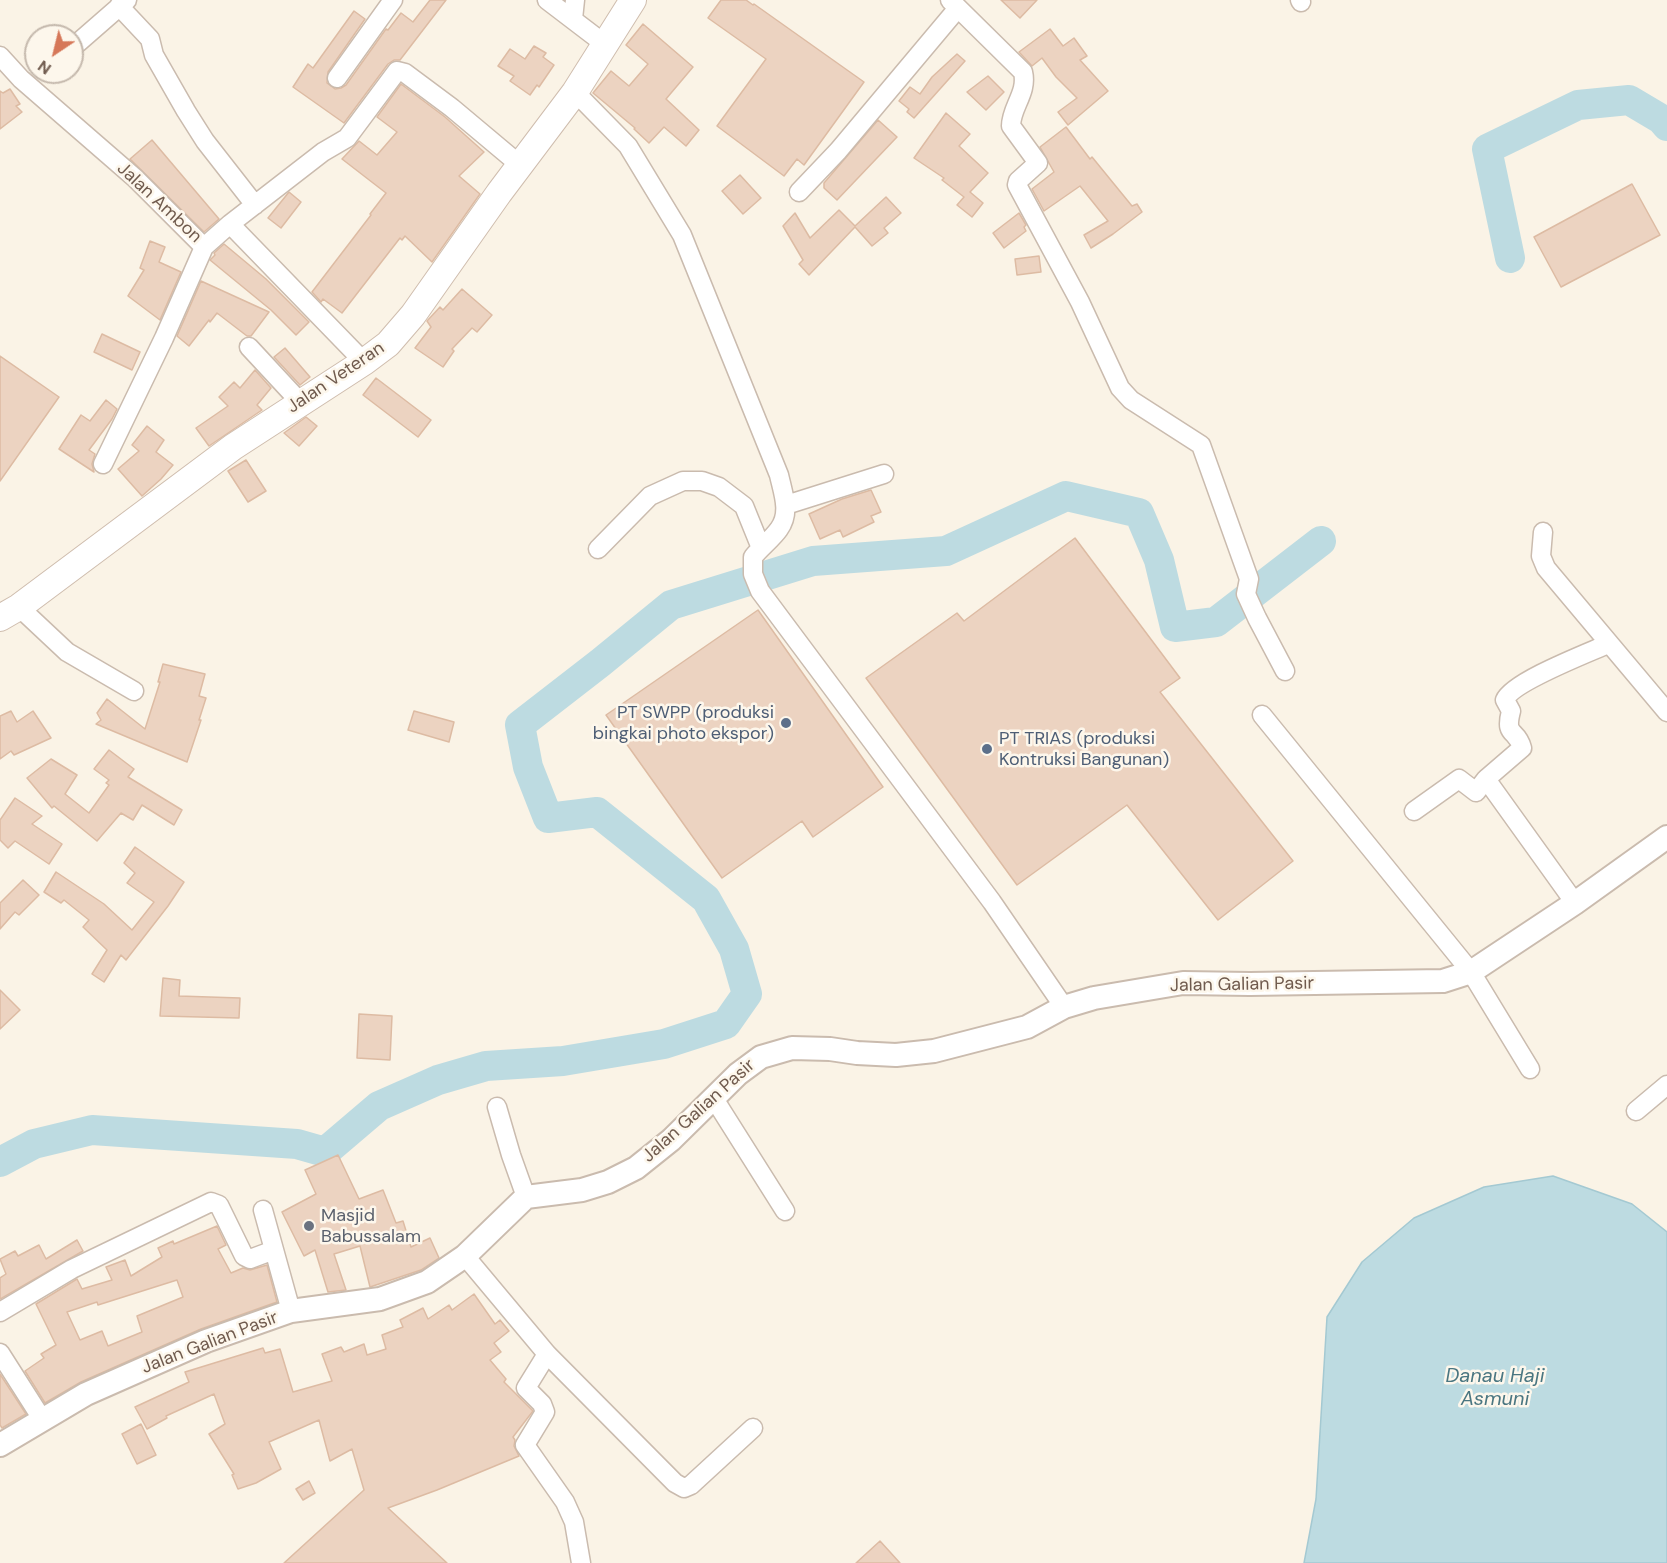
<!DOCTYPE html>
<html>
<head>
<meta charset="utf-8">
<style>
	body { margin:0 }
	#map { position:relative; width:1667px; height:1563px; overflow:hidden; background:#faf3e6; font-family:"DM Sans",sans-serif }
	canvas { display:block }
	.north { position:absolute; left:24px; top:24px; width:60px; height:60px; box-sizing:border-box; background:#fdf7ec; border:2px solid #c5b9ad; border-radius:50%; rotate:215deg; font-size:16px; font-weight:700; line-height:24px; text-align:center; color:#705b4e }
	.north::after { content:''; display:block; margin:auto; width:21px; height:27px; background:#d67859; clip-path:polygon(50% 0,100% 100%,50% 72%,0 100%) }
</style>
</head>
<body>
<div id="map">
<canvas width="1667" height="1563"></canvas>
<div class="north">N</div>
</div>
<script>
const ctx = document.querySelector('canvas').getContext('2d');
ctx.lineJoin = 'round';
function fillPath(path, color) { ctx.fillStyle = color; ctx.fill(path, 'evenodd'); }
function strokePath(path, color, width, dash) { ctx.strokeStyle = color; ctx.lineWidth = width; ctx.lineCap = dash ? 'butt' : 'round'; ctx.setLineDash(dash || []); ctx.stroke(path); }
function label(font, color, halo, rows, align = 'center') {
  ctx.font = font + ' "DM Sans",sans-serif'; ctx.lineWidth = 5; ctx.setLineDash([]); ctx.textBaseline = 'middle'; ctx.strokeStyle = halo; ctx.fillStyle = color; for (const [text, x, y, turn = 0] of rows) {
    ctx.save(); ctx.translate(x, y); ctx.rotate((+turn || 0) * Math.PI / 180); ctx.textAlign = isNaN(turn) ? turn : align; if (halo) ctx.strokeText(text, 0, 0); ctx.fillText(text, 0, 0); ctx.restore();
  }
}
const water = new Path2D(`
	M1553,1176l79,28 35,28v331h-363l12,-64 11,-182 35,-55 52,-44 70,-31z`);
fillPath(water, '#bddbe1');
strokePath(water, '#a4c9d2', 1.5);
strokePath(new Path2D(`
	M1510,258l-23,-109 91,-44 51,-5 32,19 6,7
	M0,1162l34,-18 58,-14 205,14 28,8 54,-46 59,-26 48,-14 77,-5 101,-17 62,-20 21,-30 -13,-45 -28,-50 -109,-87 -49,6 -20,-51 -8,-42 80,-62 71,-58 142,-44 133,-10 120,-55 73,17 20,47 16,67 41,-5 105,-81`), '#bddbe1', 30);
const building = new Path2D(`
	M430,0h16l-46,60h-6l-6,4 -44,59 -51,-36 15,-23 5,4 41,-57 11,8 -37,53 -1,11 8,6 6,-1 5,-3 40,-56 2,1 13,-17 12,9z
	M721,0h25l7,5 1,-1 110,78 -60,83 -7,-6 -13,17 -67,-50 49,-67 -58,-41z
	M1001,0h36l-17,18z
	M643,24l50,43 -27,32 33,31 -13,16 -22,-19 -15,16 -15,-14 1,-1 -42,-35 18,-22 18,15 19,-22 -22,-19z
	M1050,29l13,17 11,-8 13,18 -7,4 28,31 -40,34 -10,-13 19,-14 -21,-21 -14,-19 -10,8 -13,-14z
	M534,46l12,7 -3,4 11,8 -15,22 -2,-2 -7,10 -20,-14 4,-5 -16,-10 12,-17 15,10z
	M957,54l8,7 -51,57 -7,-6 2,-3 -10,-8 11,-14 10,7 12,-17z
	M988,76l16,16 -18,18 -19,-18z
	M401,84l44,33 39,35 -25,24 21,18 -48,68 -27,-26 -3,4 -2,-2 -58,75 -19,-14 -2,3 -9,-10 59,-77 -1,-1 16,-21 -44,-34 17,-18 18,14 20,-23 -20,-15z
	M10,89l10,15 -4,2 6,6 -22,17v-38l3,2z
	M946,113l24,21 -11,12 29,27 -18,19 13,11 -11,14 -15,-12 7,-8 -22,-17 2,-2 -30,-20z
	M878,120l19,17 -60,63 -13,-12v-5z
	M1066,127l24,32 2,-2 40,49 5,-2 5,8 -29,22 -22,14 -7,-13 24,-14 -28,-35 -36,25 -12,-22 22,-17 -14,-25z
	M152,140l67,79 -15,13 -74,-73z
	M740,175l21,23 -18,16 -21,-23z
	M1632,184l28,51 -99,52 -27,-50z
	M289,192l12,10 -20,26 -13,-10z
	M886,197l15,16 -17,15 4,5 -16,13 -17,-19 -46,48 -10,-11 4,-4 -20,-34 12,-13 15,25 29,-28 16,16z
	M1019,213l7,12 -2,2 2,4 -22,17 -11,-15z
	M150,241l15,6 -6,15 22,10 -21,48 -32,-24 16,-26 -4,-2z
	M224,244l42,35 43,43 -13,13 -25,-25 -61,-50 5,-5 -1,-2z
	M1039,256l2,16 -24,3 -2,-16z
	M201,281l68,31 -18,24h-4l-30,-23 -7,9 -1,-2 -20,26 -12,-10z
	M462,289l30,26 -15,17 -5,-4 -20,21 2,2 -11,16 -28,-19 16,-21 -4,-6 13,-14 3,3z
	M102,334l38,18 -8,18 -38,-18z
	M285,348l25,29 -10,8 -26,-28z
	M0,356l59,41 -59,84z
	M255,370l16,18 -14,17 5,5 -53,36 -13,-18 32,-22 -9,-9 15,-15 6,6z
	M376,378l55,42 -13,17 -55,-42z
	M106,400l11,9 -5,10 -23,31 6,4 -3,10 2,8 -35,-23 22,-34 9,6z
	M306,417l11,9 -18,20 -15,-13z
	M147,426l17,14 -8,12 17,13 -12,14 -19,17 -24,-27 21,-18 -7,-6z
	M246,460l20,31 -18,11 -20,-31z
	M871,490l10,22 -10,4 3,6 -31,15 -3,-7 -20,9 -11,-25 33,-15z
	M1075,538l105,140 -20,14 133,169 -75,59 -91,-115 -110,80 -151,-207 91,-65 7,8z
	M758,610l125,177 -70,50 -11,-16 -80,57 -116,-163z
	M163,664l42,10 -6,22 7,2 -7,22h2l-14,42 -91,-38 5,-4 -4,-7 10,-14 38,30 15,-47h-2z
	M11,711l6,11 16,-11 18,27 -37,17 -3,-4 -11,8v-43z
	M414,711l40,11 -5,20 -41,-12z
	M109,750l25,19 -6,8 54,33 -8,15 -32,-20 -9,15 -12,-7 -24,28 -43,-35 -2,2 -25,-30 24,-19 26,16 -12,19 24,19 20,-28 -3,-2 3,-3 -15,-11z
	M15,798l27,18 -10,8 30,20 -13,20 -34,-23 -7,7 -8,-8v-20z
	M135,847l49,35 -16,24 -42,54 -5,-5 -17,27 -12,-8 15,-24 -24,-23 6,-7 -25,-20 -3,3 -17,-11 12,-20 48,32 28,26 22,-28 -27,-19 8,-10 -11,-10z
	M23,880l16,15 -20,20 -4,-3 -15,17v-26z
	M163,978l17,2 -1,16 61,2 -1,20 -79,-2z
	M0,990l20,20 -20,19z
	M359,1014l33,2 -2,44 -33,-2z
	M338,1155l21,44 24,-9 13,33 7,-2 8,26 19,-9 9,20 -18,12 -51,17 -10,-41 -26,8 12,36 -18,2 -13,-42 -11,6 -22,-44 34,-18 -11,-24z
	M217,1226l9,19 -8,4 13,24 12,-5 7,2 17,-5 10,37 -76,27 -120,53 -36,21 -20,-32 19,-13 -3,-4 15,-9 -20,-41 41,-25 5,10 30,-9 -6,-13 19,-7 6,16 31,-19 -4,-9 15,-7 1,3zM177,1280l6,17 -46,19 5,16 -34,14 -6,-15 -22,9 -13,-28 30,-10 1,3z
	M77,1240l6,11 -83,48v-21l6,-4 -6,-15 15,-8 3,5 21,-11 7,14z
	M474,1294l21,30 5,-4 9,11 -15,12 7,9 -11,8 16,19 -2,3 29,29 -20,26 2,3 -1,6 5,10 -82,34 -49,18 59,55h-163l80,-73 -12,-41 -22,12 -11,-41 -50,22 12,27 -25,14 -18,6 -6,-14 2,-1 -25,-40 16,-10 -11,-30 -48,22 1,2 -20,11 -12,-22 54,-25 -4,-10 78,-24 2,5 15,-4 13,43 39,-11 -10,-27 19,-7 3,5 20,-8 3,11 19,-6 -4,-14 21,-8 -3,-7 23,-12 5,11 21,-14 3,5z
	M0,1374l26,40 -24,14 -2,-3z
	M141,1424l15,31 -19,9 -15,-30z
	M309,1481l6,12 -12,7 -7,-11z
	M880,1541l20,22h-44z`);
fillPath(building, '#ecd3c1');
strokePath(building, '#ddbba3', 1.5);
const minor = new Path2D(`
	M547,0l59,45
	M950,0l73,72c5,21 -12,35 -12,54l27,37 -20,18 -1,4 63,117 40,86 11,12 70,45 48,134 -3,15 11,24 28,53
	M1300,0l1,2
	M119,6l31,33 4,16 32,56 19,30 50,64
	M573,19l2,-19
	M72,48l55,-48
	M0,56l21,23 114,99 69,69 26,-23 134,138
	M337,78l56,-78
	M575,92l53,54 54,89 97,240c4,18 12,38 0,54 -7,10 -18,18 -26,28v17l7,17 232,311 72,105
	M799,192l39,-41 120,-143
	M230,224l93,-72 24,-14 50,-67 8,2 47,35 68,57
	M249,347l52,56
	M103,464l61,-126 40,-91
	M786,505l98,-31
	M1543,532l-2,24 5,12 121,144
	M598,549l52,-53 33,-15h19l17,6 25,19 17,42
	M19,607l48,45 67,39
	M1262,715l209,257 59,97
	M1414,811l45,-32 17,13 10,-13
	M1575,903l-89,-124 36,-31c-5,-20 -18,-10 -11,-37l-6,-11c7,-18 83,-47 103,-56
	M713,1097l72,114
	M497,1107l14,48 15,42
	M1636,1111l31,-26
	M263,1210l28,101
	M465,1256l82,98 128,129 9,5 7,-3 62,-57
	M0,1312l72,-43 139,-67 8,3 25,51 6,3 24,-9
	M0,1353l42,66
	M547,1354l-21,34 16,16 3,8 -20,33 40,57 9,20 7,41`);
const tertiary = new Path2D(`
	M0,1445l86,-51 120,-53 85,-30 89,-12 47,-17 38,-26 61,-59 56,-7 26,-8 28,-14 35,-28 67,-66 23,-17 31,-9 38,1 27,4 39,2 38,-4 93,-24 37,-20 30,-9 89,-15 67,1 193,-3 28,-9 104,-69 92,-66`);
const secondary = new Path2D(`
	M0,618l19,-11 214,-160 131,-85 24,-18 25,-29 86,-122 76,-101 58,-92`);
strokePath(minor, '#cabbae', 21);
strokePath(tertiary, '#cabbae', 26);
strokePath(secondary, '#cfbdae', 28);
strokePath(minor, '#fff', 18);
strokePath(tertiary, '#fff', 22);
strokePath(secondary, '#fff', 26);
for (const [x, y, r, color] of [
	[786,723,6,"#5c6f8a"],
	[987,749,6,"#5c6f8a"],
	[309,1226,6,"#6b7280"]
]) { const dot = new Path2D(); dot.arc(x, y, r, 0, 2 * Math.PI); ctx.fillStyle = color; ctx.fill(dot); strokePath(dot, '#fdf7ec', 2); }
label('18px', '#705b4e', '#fdf7ec', [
	["Jalan Ambon",159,203,43],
	["Jalan Veteran",336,378,-34],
	["Jalan Galian Pasir",1242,985,-1],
	["Jalan Galian Pasir",699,1111,-42],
	["Jalan Galian Pasir",210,1343,-21]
]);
label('18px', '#4e5e75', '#fdf7ec', [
	["PT SWPP (produksi",774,713],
	["bingkai photo ekspor)",774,734],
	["PT TRIAS (produksi",999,739,"left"],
	["Kontruksi Bangunan)",999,760,"left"]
], 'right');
label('18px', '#5b616d', '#fdf7ec', [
	["Masjid",321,1216],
	["Babussalam",321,1237]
], 'left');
label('italic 20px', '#4a7681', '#fdf7ec', [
	["Danau Haji",1495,1377],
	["Asmuni",1495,1400]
]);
</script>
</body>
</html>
